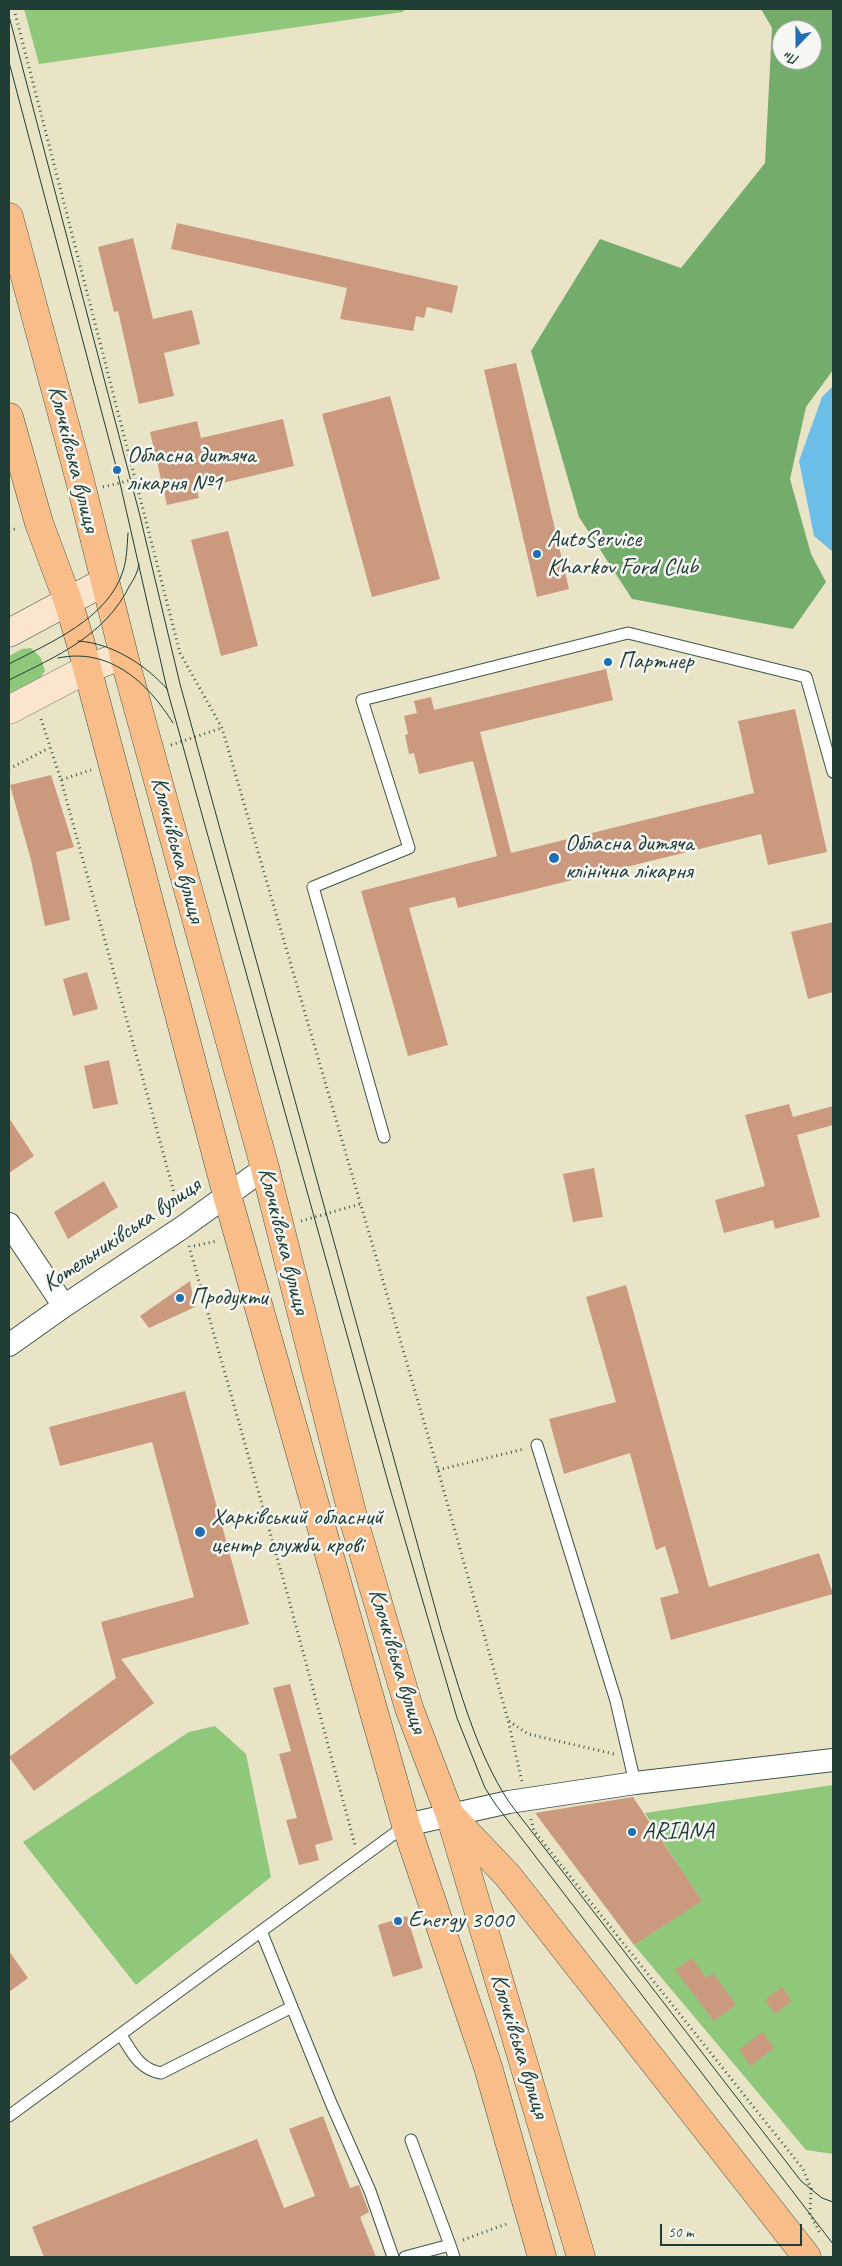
<!DOCTYPE html>
<html>
<head>
<meta charset="utf-8">
<style>
	body { margin:0 }
	#map { position:relative; width:842px; height:2266px; overflow:hidden; background:#eae4c7; font-family:Caveat,sans-serif }
	canvas { display:block }
	.frame { position:absolute; inset:0; border:10px solid #1f3d34; pointer-events:none }
	.north { position:absolute; left:772px; top:20px; width:50px; height:50px; box-sizing:border-box; background:#f6f6f2; border:1px solid #a0aca6; border-radius:50%; rotate:202deg; font-size:14px; font-weight:700; line-height:20px; text-align:center; color:#1f3d34 }
	.north::after { content:''; display:block; margin:auto; width:18px; height:22px; background:#1f6fb2; clip-path:polygon(50% 0,100% 100%,50% 72%,0 100%) }
	.scale { position:absolute; left:660px; top:2224px; width:142px; height:22px; box-sizing:border-box; border:2px solid #1f3d34; border-top:0; padding-left:6px; font-size:15px; line-height:18px; white-space:nowrap; color:#1f3d34; -webkit-text-stroke:4px #f6f6f2; paint-order:stroke }
</style>
</head>
<body>
<div id="map">
<canvas width="842" height="2266"></canvas>
<div class="frame"></div>
<div class="north">Пн</div>
<div class="scale">50 m</div>
</div>
<script>
const ctx = document.querySelector('canvas').getContext('2d');
ctx.lineJoin = 'round';
function fillPath(path, color) { ctx.fillStyle = color; ctx.fill(path, 'evenodd'); }
function strokePath(path, color, width, dash) { ctx.strokeStyle = color; ctx.lineWidth = width; ctx.lineCap = dash ? 'butt' : 'round'; ctx.setLineDash(dash || []); ctx.stroke(path); }
function label(font, color, halo, rows, align = 'center') {
  ctx.font = font + ' Caveat,sans-serif'; ctx.lineWidth = 5; ctx.setLineDash([]); ctx.textBaseline = 'middle'; ctx.strokeStyle = halo; ctx.fillStyle = color; for (const [text, x, y, turn = 0] of rows) {
    ctx.save(); ctx.translate(x, y); ctx.rotate((+turn || 0) * Math.PI / 180); ctx.textAlign = isNaN(turn) ? turn : align; if (halo) ctx.strokeText(text, 0, 0); ctx.fillText(text, 0, 0); ctx.restore();
  }
}
fillPath(new Path2D(`
	M24,9h380l-1,3 -364,52z
	M31,648l10,10 4,13 -5,7 -30,15 -1,-37 13,-7z
	M215,1726l31,28 25,123 -135,108 -113,-143 166,-110z
	M833,1785v369l-27,-4 -172,-205 67,-44 -56,-88z`), '#90c87b');
fillPath(new Path2D(`
	M761,9h72v361l-27,37 -16,72 21,75 15,28 -33,47 -161,-30 -53,-82 -48,-166 69,-112 81,29 84,-105 7,-135zM782,30h30v30h-30z`), '#74ac6b');
fillPath(new Path2D(`
	M833,386v166l-19,-16 -15,-75 23,-64z`), '#6bbee7');
fillPath(new Path2D(`
	M177,223l281,63 -6,27 -25,-6 -3,11 -8,-2 -3,15 -73,-12 7,-31 -176,-39z
	M133,238l20,81 39,-9 8,34 -36,9 10,43 -35,8 -21,-93 -4,1 -16,-65z
	M516,363l53,226 -32,8 -53,-227z
	M390,396l50,183 -68,18 -50,-183z
	M283,419l11,47 -97,23 2,9 -32,7 -17,-73 47,-11 4,17z
	M228,531l30,115 -37,10 -30,-116z
	M606,669l7,31 -133,32 31,121 243,-60 -16,-72 57,-12 32,143 -59,13 -7,-31 -303,74 -3,-11 -46,11 39,137 -40,11 -47,-165 136,-35 -24,-95 -54,13 -5,-21 -5,1 -4,-19 3,-1 -4,-18 13,-3 -3,-12 17,-4 3,13z
	M51,775l23,72 -18,5 14,68 -25,6 -14,-66 -21,-75z
	M833,922v70l-25,7 -17,-67z
	M87,972l11,37 -25,7 -10,-37z
	M109,1060l9,44 -25,5 -9,-43z
	M789,1104l4,13 40,-11v19l-36,10 23,82 -45,12 -2,-9 -49,13 -9,-33 50,-14 -20,-71z
	M9,1118l25,38 -25,17z
	M594,1168l9,49 -30,5 -10,-48z
	M104,1181l14,26 -50,32 -14,-27z
	M190,1281l5,26 -46,21 -9,-12z
	M626,1285l83,302 110,-34 14,41 -162,46 -11,-42 19,-5 -14,-47 -9,4 -26,-97 -66,21 -15,-55 67,-17 -30,-105z
	M185,1391l64,233 -128,35 33,44 -120,88 -25,-34 107,-79 -15,-56 93,-25 -42,-155 -92,24 -11,-39z
	M290,1684l43,156 -18,5 4,15 -20,5 -13,-45 11,-2 -18,-64 12,-3 -18,-63z
	M633,1797l69,104 -68,44 -99,-132z
	M407,1916l16,52 -30,9 -15,-52z
	M9,1951l19,27 -19,14z
	M692,1958l14,20 7,-5 23,32 -22,16 -39,-51z
	M782,1987l10,14 -17,13 -10,-14z
	M762,2032l12,16 -23,18 -12,-16z
	M323,2116l27,72 9,-3 10,27 -9,5 16,40h-332l-12,-30 225,-88 27,69 31,-12 -26,-67z`), '#cb9a7e');
const lane = new Path2D(`
	M384,1137l-71,-250 96,-39 -47,-148 266,-67 178,44 27,95
	M537,1445l79,256 19,82
	M261,1931l70,172 39,88 23,66
	M121,2035c11,17 18,34 40,38l131,-66
	M9,2116l397,-291
	M450,2245l4,12
	M405,2257l45,-12 -39,-105`);
const street = new Path2D(`
	M9,1224l55,82
	M9,1345l55,-39 119,-79 82,-59
	M406,1825l103,-23 126,-19 198,-23`);
const secondary = new Path2D(`
	M9,633l95,-51
	M9,710l78,-41 36,-14`);
const primary = new Path2D(`
	M9,217l69,256 50,199 137,496 89,353 55,187 41,107 131,442
	M9,417l30,106 29,78 12,40 147,554 179,630 82,242 54,190`);
const highway = new Path2D(`
	M450,1815l58,61 299,381`);
strokePath(lane, '#3d564a', 13);
strokePath(street, '#3d564a', 24);
strokePath(secondary, '#3d564a', 29);
strokePath(primary, '#3d564a', 29);
strokePath(highway, '#3d564a', 29);
strokePath(new Path2D(`
	M14,9l166,644 42,75 216,742 70,250 14,62
	M103,487l33,-8
	M9,531l9,-3
	M41,719l20,61 30,-10
	M171,745l51,-17
	M9,769l40,-21
	M61,780l117,427
	M301,1221l59,-17
	M189,1246l97,343 69,256
	M194,1246l23,-5
	M438,1470l86,-21
	M509,1721l19,13 86,20
	M531,1819l3,12 269,338 8,20 -1,25 11,21
	M463,2240l46,-17`), '#3d564a', 3, [1, 4]);
strokePath(lane, '#fff', 11);
strokePath(street, '#fff', 22);
strokePath(secondary, '#fce5cf', 28);
strokePath(primary, '#f8bd88', 28);
strokePath(highway, '#f8bd88', 28);
strokePath(new Path2D(`
	M9,16l130,496 41,172 262,949c18,57 34,119 67,169l292,379 21,17 11,4
	M9,62l108,408 50,219 221,793 69,236 28,70 11,17 337,439
	M78,641c34,2 68,24 90,49
	M58,658c52,-11 90,25 115,65
	M9,664c40,-21 99,-45 114,-93 4,-12 4,-25 5,-38
	M9,680c48,-24 96,-44 121,-95 4,-6 8,-13 9,-21`), '#1f3d34', 1);
for (const [x, y, r, color] of [
	[117,470,5,"#1f6fb2"],
	[537,554,5,"#1f6fb2"],
	[608,662,5,"#1f6fb2"],
	[554,858,6,"#1f6fb2"],
	[180,1298,5,"#1f6fb2"],
	[200,1532,6,"#1f6fb2"],
	[632,1832,5,"#1f6fb2"],
	[398,1921,5,"#1f6fb2"]
]) { const dot = new Path2D(); dot.arc(x, y, r, 0, 2 * Math.PI); ctx.fillStyle = color; ctx.fill(dot); strokePath(dot, '#f6f6f2', 2); }
label('24px', '#1f3d34', '#f6f6f2', [
	["Обласна дитяча",127,456],
	["лікарня №1",127,484],
	["AutoService",547,540],
	["Kharkov Ford Club",547,568],
	["Партнер",618,662],
	["Обласна дитяча",565,844],
	["клінічна лікарня",565,872],
	["Продукти",190,1298],
	["Харківський обласний",211,1518],
	["центр служби крові",211,1546],
	["ARIANA",642,1832],
	["Energy 3000",408,1921]
], 'left');
label('24px', '#1f3d34', '#f6f6f2', [
	["Клочківська вулиця",73,459,76],
	["Клочківська вулиця",177,850,75],
	["Котельниківська вулиця",122,1235,-34],
	["Клочківська вулиця",283,1241,76],
	["Клочківська вулиця",397,1661,73],
	["Клочківська вулиця",519,2046,73]
]);
</script>
</body>
</html>
